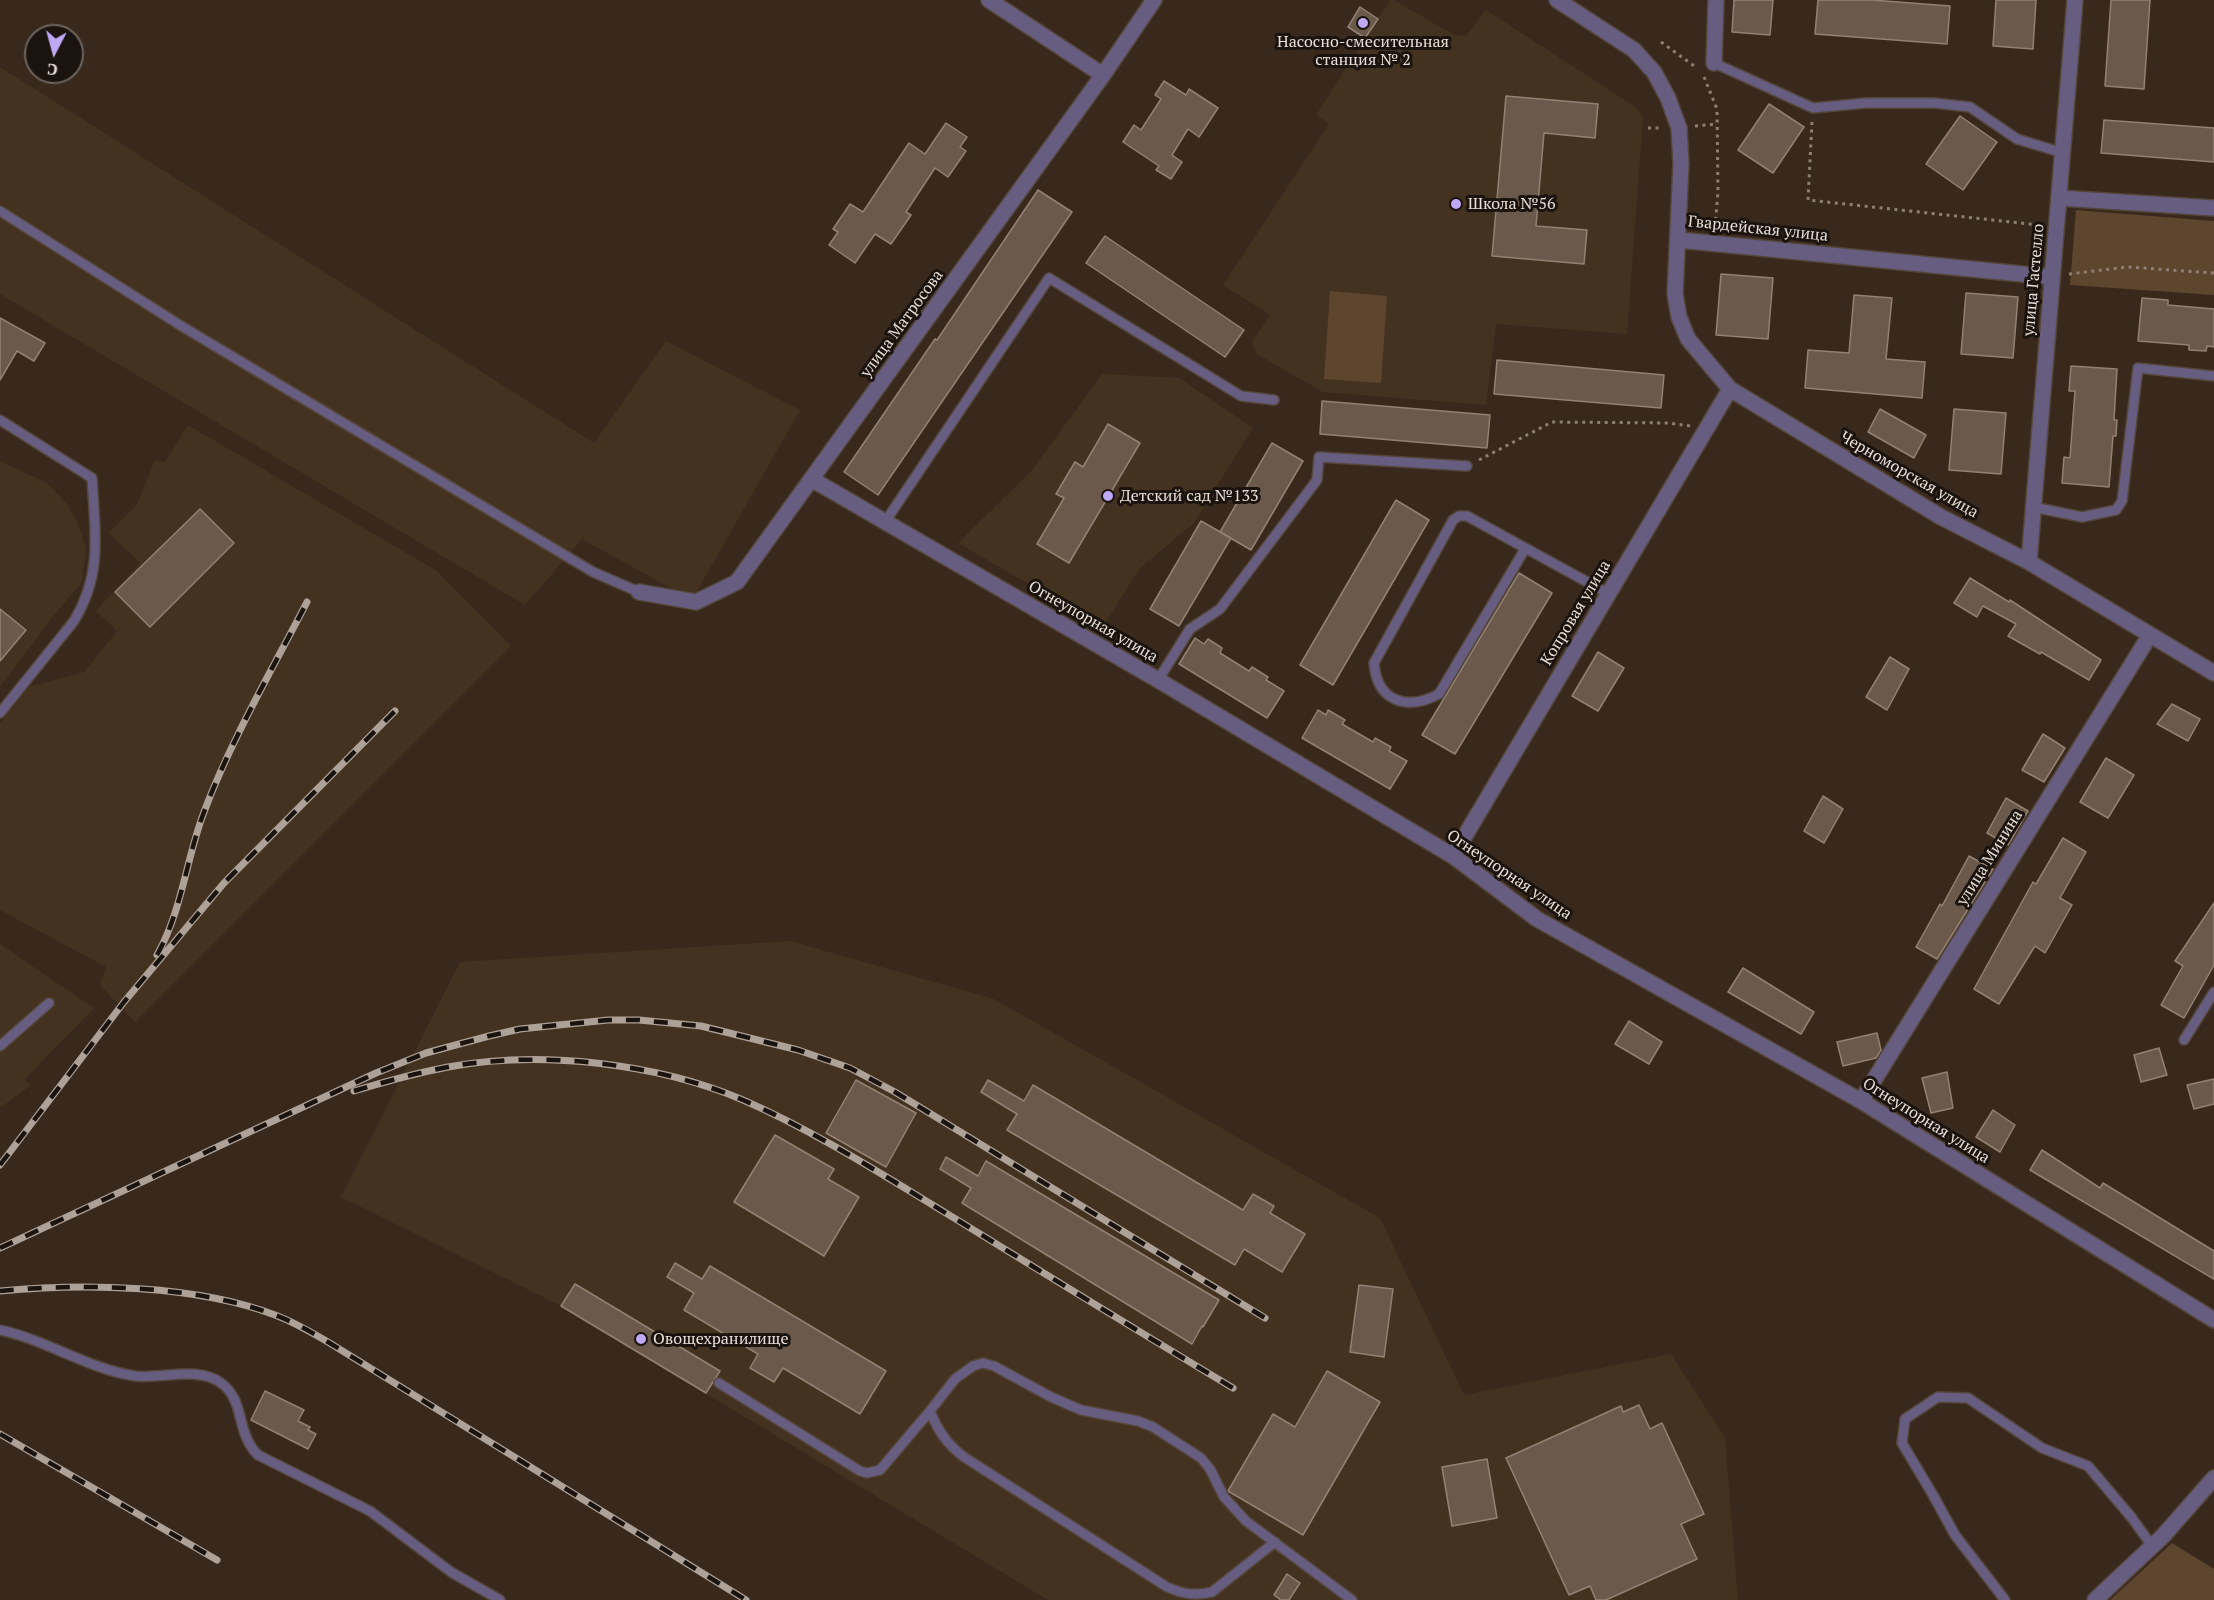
<!DOCTYPE html>
<html>
<head>
<meta charset="utf-8">
<style>
	body { margin:0 }
	#map { position:relative; width:2214px; height:1600px; overflow:hidden; background:#38291c; font-family:"PT Serif",serif }
	canvas { display:block }
	.north { position:absolute; left:24px; top:24px; width:60px; height:60px; box-sizing:border-box; background:#1a130e; border:2px solid #6c645e; border-radius:50%; rotate:186deg; font-size:16px; font-weight:700; line-height:24px; text-align:center; color:#e8ded6 }
	.north::after { content:''; display:block; margin:auto; width:21px; height:27px; background:#bfa9f4; clip-path:polygon(50% 0,100% 100%,50% 72%,0 100%) }
</style>
</head>
<body>
<div id="map">
<canvas width="2214" height="1600"></canvas>
<div class="north">С</div>
</div>
<script>
const ctx = document.querySelector('canvas').getContext('2d');
ctx.lineJoin = 'round';
function fillPath(path, color) { ctx.fillStyle = color; ctx.fill(path, 'evenodd'); }
function strokePath(path, color, width, dash) { ctx.strokeStyle = color; ctx.lineWidth = width; ctx.lineCap = dash ? 'butt' : 'round'; ctx.setLineDash(dash || []); ctx.stroke(path); }
function label(font, color, halo, rows, align = 'center') {
  ctx.font = font + ' "PT Serif",serif'; ctx.lineWidth = 6; ctx.setLineDash([]); ctx.textBaseline = 'middle'; ctx.strokeStyle = halo; ctx.fillStyle = color; for (const [text, x, y, turn = 0] of rows) {
    ctx.save(); ctx.translate(x, y); ctx.rotate((+turn || 0) * Math.PI / 180); ctx.textAlign = isNaN(turn) ? turn : align; if (halo) ctx.strokeText(text, 0, 0); ctx.fillText(text, 0, 0); ctx.restore();
  }
}
fillPath(new Path2D(`
	M1390,0h4l60,35 12,1 20,-26 148,96 9,11 -16,217 -131,-10 -10,81 -163,-13 -66,-38 -5,-12 18,-27 -47,-30 106,-161 -13,-9z
	M0,67l594,376 72,-102 134,69 -108,190 -110,-61 -57,66 -525,-311z
	M1102,374l77,4 74,50 -59,95 -54,45 -37,59 -145,-84 75,-74z
	M188,425l249,146 74,75 -376,376 -35,-37 6,-18 -106,-57v-187l29,-36 55,-15 33,-41 -21,-20 44,-48 -31,-30 27,-27 19,-46 10,2z
	M0,461l47,22 20,21 10,17 9,27 -4,34 -27,32 -55,73z
	M790,941l204,58 386,219 84,177 207,-41 54,84 13,162h-690l-487,-294 -220,-109 119,-235z
	M0,944l94,64 -69,71 6,6 -31,23z`), '#443220');
fillPath(new Path2D(`
	M2076,210l138,11v74l-144,-10z
	M1330,291l57,5 -6,87 -57,-4z
	M2172,1543l42,26v31h-104z`), '#5e452e');
const building = new Path2D(`
	M1734,0h39l-3,35 -38,-3z
	M1818,0h54l78,6 -3,38 -132,-10z
	M1996,0h40l-3,49 -40,-3z
	M2111,0h39l-6,89 -39,-3z
	M1360,7l18,12 -13,19 -17,-11z
	M1164,81l22,14 3,-6 29,19 -19,29 -11,-8 -16,26 10,7 -11,17 -15,-9 3,-4 -36,-24 11,-17 7,5 20,-31 -6,-4z
	M1506,96l92,8 -3,34 -51,-5 -8,93 51,4 -3,34 -92,-8z
	M1769,104l35,23 -31,46 -35,-23z
	M1960,116l37,26 -34,48 -37,-26z
	M2104,120l110,8v34l-113,-9z
	M946,123l21,14 -7,10 6,4 -18,26 -13,-9 -29,44 5,3 -20,29 -16,-10 -20,29 -26,-18 9,-13 -5,-3 17,-25 13,8 46,-69 16,11z
	M1038,190l34,22 -194,283 -34,-23 91,-133 2,1z
	M1105,236l139,94 -19,27 -139,-94z
	M1721,274l52,4 -5,61 -52,-4z
	M1966,293l52,4 -5,61 -52,-4z
	M1854,295l38,3 -6,61 39,3 -3,36 -117,-10 3,-38 41,3z
	M2142,298l26,2v5l46,4v38l-7,-1 -1,5 -17,-1v-5l-51,-4z
	M0,318l45,25 -11,18 -17,-10 -17,29z
	M1497,360l167,15 -3,33 -167,-14z
	M2071,366l46,3 -3,51h3l-1,16h-3l-4,51 -47,-4 2,-26 6,1 5,-67h-6z
	M1322,401l168,14 -3,33 -167,-14z
	M1880,409l46,26 -12,23 -46,-26z
	M1954,409l52,4 -5,61 -52,-4z
	M1108,424l32,19 -71,120 -32,-19 27,-46 -8,-4 19,-32 8,5z
	M1272,443l31,18 -52,89 -31,-18z
	M1396,500l33,20 -96,165 -33,-20z
	M200,509l34,34 -84,84 -35,-35z
	M1201,521l30,17 -52,88 -29,-17z
	M1519,573l33,20 -97,161 -33,-19z
	M1970,578l39,24 1,-2 91,60 -12,20 -48,-28 -1,2 -32,-18 8,-12 -33,-18 -6,11 -23,-14z
	M0,609l26,21 -26,31z
	M1195,638l9,6 4,-5 14,9 -2,5 29,18 3,-4 16,10 -2,3 18,11 -17,27 -88,-54z
	M1598,652l26,16 -26,43 -26,-15z
	M1890,657l19,12 -22,41 -21,-13z
	M2172,704l28,15 -12,22 -31,-17z
	M1318,710l8,5 2,-5 17,10 -3,4 31,18 2,-4 16,9 -2,4 18,10 -17,28 -88,-51z
	M2043,734l22,14 -21,34 -22,-12z
	M2106,758l28,17 -26,43 -28,-16z
	M1823,796l20,13 -19,34 -20,-12z
	M2006,798l22,13 -20,34 -21,-12z
	M2063,838l23,14 -26,46 12,7 -27,48 -10,-7 -36,58 -25,-15 59,-107 3,2z
	M1969,856l24,13 -56,90 -21,-12 24,-43 2,2z
	M2214,903v62l-30,53 -23,-13 22,-39 -8,-5z
	M1743,968l71,44 -13,22 -73,-42z
	M1629,1021l33,21 -13,22 -34,-20z
	M1877,1033l4,17 -5,8 -33,8 -6,-24z
	M2159,1048l8,27 -26,7 -7,-27z
	M1947,1072l6,36 -22,5 -9,-35z
	M2214,1079v25l-20,5 -7,-24z
	M856,1080l60,33 -30,54 -60,-34z
	M988,1080l36,21 9,-16 210,125 10,-16 21,12 -4,7 35,21 -23,38 -38,-23 -9,16 -228,-135 10,-16 -36,-22z
	M1993,1110l22,15 -15,27 -24,-15z
	M775,1135l59,34 -6,10 31,18 -35,59 -90,-54z
	M2042,1150l58,38 3,-5 111,68v28l-184,-109z
	M946,1157l32,19 8,-15 233,139 -16,27 -1,-1 -10,18 -230,-141 9,-15 -31,-19z
	M675,1263l27,16 8,-13 176,105 -26,43 -77,-46 -9,14 -24,-14 8,-14 -74,-44 10,-17 -27,-16z
	M575,1284l145,87 -14,22 -145,-87z
	M1359,1285l34,4 -9,68 -34,-5z
	M1327,1371l53,31 -77,133 -75,-44 45,-77 22,13z
	M265,1391l39,19 -6,11 12,6 -2,3 8,4 -8,15 -57,-29z
	M1639,1405l11,24 12,-6 42,91 -23,10 16,35 -91,41h-10l-6,-14 -21,9 -63,-137 115,-52 2,6z
	M1487,1459l10,59 -45,8 -10,-59z
	M1287,1574l13,9 -11,17h-8l-7,-5z`);
fillPath(building, '#6b5a4c');
strokePath(building, '#938273', 1.5);
const service = new Path2D(`
	M1714,63l99,45 53,-5h68l36,4 47,32 46,14
	M0,211l183,116 410,245 46,20
	M0,420l92,58c3,54 11,95 -18,143l-74,92
	M2033,507l49,10 34,-7 6,-9 16,-133 76,8
	M885,522l164,-244 192,118 33,4
	M1525,549l-86,145c-32,17 -62,8 -65,-31l79,-143 6,-4h8l142,78
	M1158,680l32,-51 30,-20 97,-129 2,-23 148,9
	M2184,1040l30,-48
	M0,1046l49,-43
	M0,1330c47,10 88,39 135,46 27,3 63,-10 86,7 25,18 14,49 37,72l112,56 81,61 49,28
	M719,1383l141,88 7,2 13,-3 50,-59
	M1275,1542l-63,50c-17,4 -29,2 -45,-5l-203,-130c-17,-13 -26,-26 -34,-46l25,-32 18,-13 10,-3 11,3 57,31 30,13 57,11 15,6 48,31 9,11 14,28 22,24 106,79
	M2005,1600l-50,-65 -22,-40 -31,-52 3,-24 33,-22 30,1 74,50 46,18 44,52 20,28`);
const minor = new Path2D(`
	M989,0l114,75
	M1557,0l77,50 20,22 14,26 11,30 2,36 -6,130 4,23 9,22 42,50 211,128 88,45 185,111
	M1714,63l2,-63
	M2059,198l155,10
	M1679,240l373,37
	M813,480l345,200 295,176 84,63 324,182 353,219
	M2029,562l46,-562
	M639,592l57,10 41,-20 366,-507 51,-75
	M1453,856l277,-467
	M1861,1101l289,-466
	M2095,1600l68,-64 51,-58`);
strokePath(service, '#54463a', 12);
strokePath(minor, '#54463a', 18);
strokePath(new Path2D(`
	M1661,42l36,26
	M1704,77l13,32 1,83 -3,35
	M1812,122l-4,78 231,25
	M1695,126l22,-2
	M1648,128h13
	M2069,274l59,-7 86,6
	M1479,460l73,-38 116,1 23,3`), '#8d8075', 3, [3, 4.5]);
strokePath(service, '#675d81', 9);
strokePath(minor, '#675d81', 15);
const rail = new Path2D(`
	M157,955c25,-44 29,-96 47,-143 27,-72 68,-142 103,-210
	M354,1091c30,-9 62,-18 94,-24 92,-17 209,-4 295,33 76,33 146,79 216,121 91,56 182,112 274,167
	M0,1165l124,-163 100,-119 171,-172
	M0,1248l376,-175 50,-20 63,-17 31,-7 88,-9h31l62,6 97,24 52,18 45,24 370,226
	M0,1291c84,-8 197,-6 275,24 19,7 36,17 53,27l418,258
	M0,1434l217,126`);
strokePath(rail, '#ada198', 7);
strokePath(rail, '#1a130e', 4.5, [14]);
for (const [x, y, r, color] of [
	[1363,23,6,"#bfa9f4"],
	[1456,204,6,"#bfa9f4"],
	[1108,496,6,"#bfa9f4"],
	[641,1339,6,"#bfa9f4"]
]) { const dot = new Path2D(); dot.arc(x, y, r, 0, 2 * Math.PI); ctx.fillStyle = color; ctx.fill(dot); strokePath(dot, '#1a130e', 2); }
label('16px', '#e8ded6', '#1a130e', [
	["Насосно-смесительная",1363,42,"center"],
	["станция № 2",1363,60,"center"],
	["Школа №56",1468,204],
	["Детский сад №133",1120,496],
	["Овощехранилище",653,1339]
], 'left');
label('16px', '#e8ded6', '#1a130e', [
	["Гвардейская улица",1758,229,6],
	["улица Гастелло",2034,280,-85],
	["улица Матросова",902,324,-54],
	["Черноморская улица",1909,475,30],
	["Копровая улица",1576,613,-59],
	["Огнеупорная улица",1093,622,30],
	["улица Минина",1990,858,-58],
	["Огнеупорная улица",1509,875,34],
	["Огнеупорная улица",1926,1121,32]
]);
</script>
</body>
</html>
